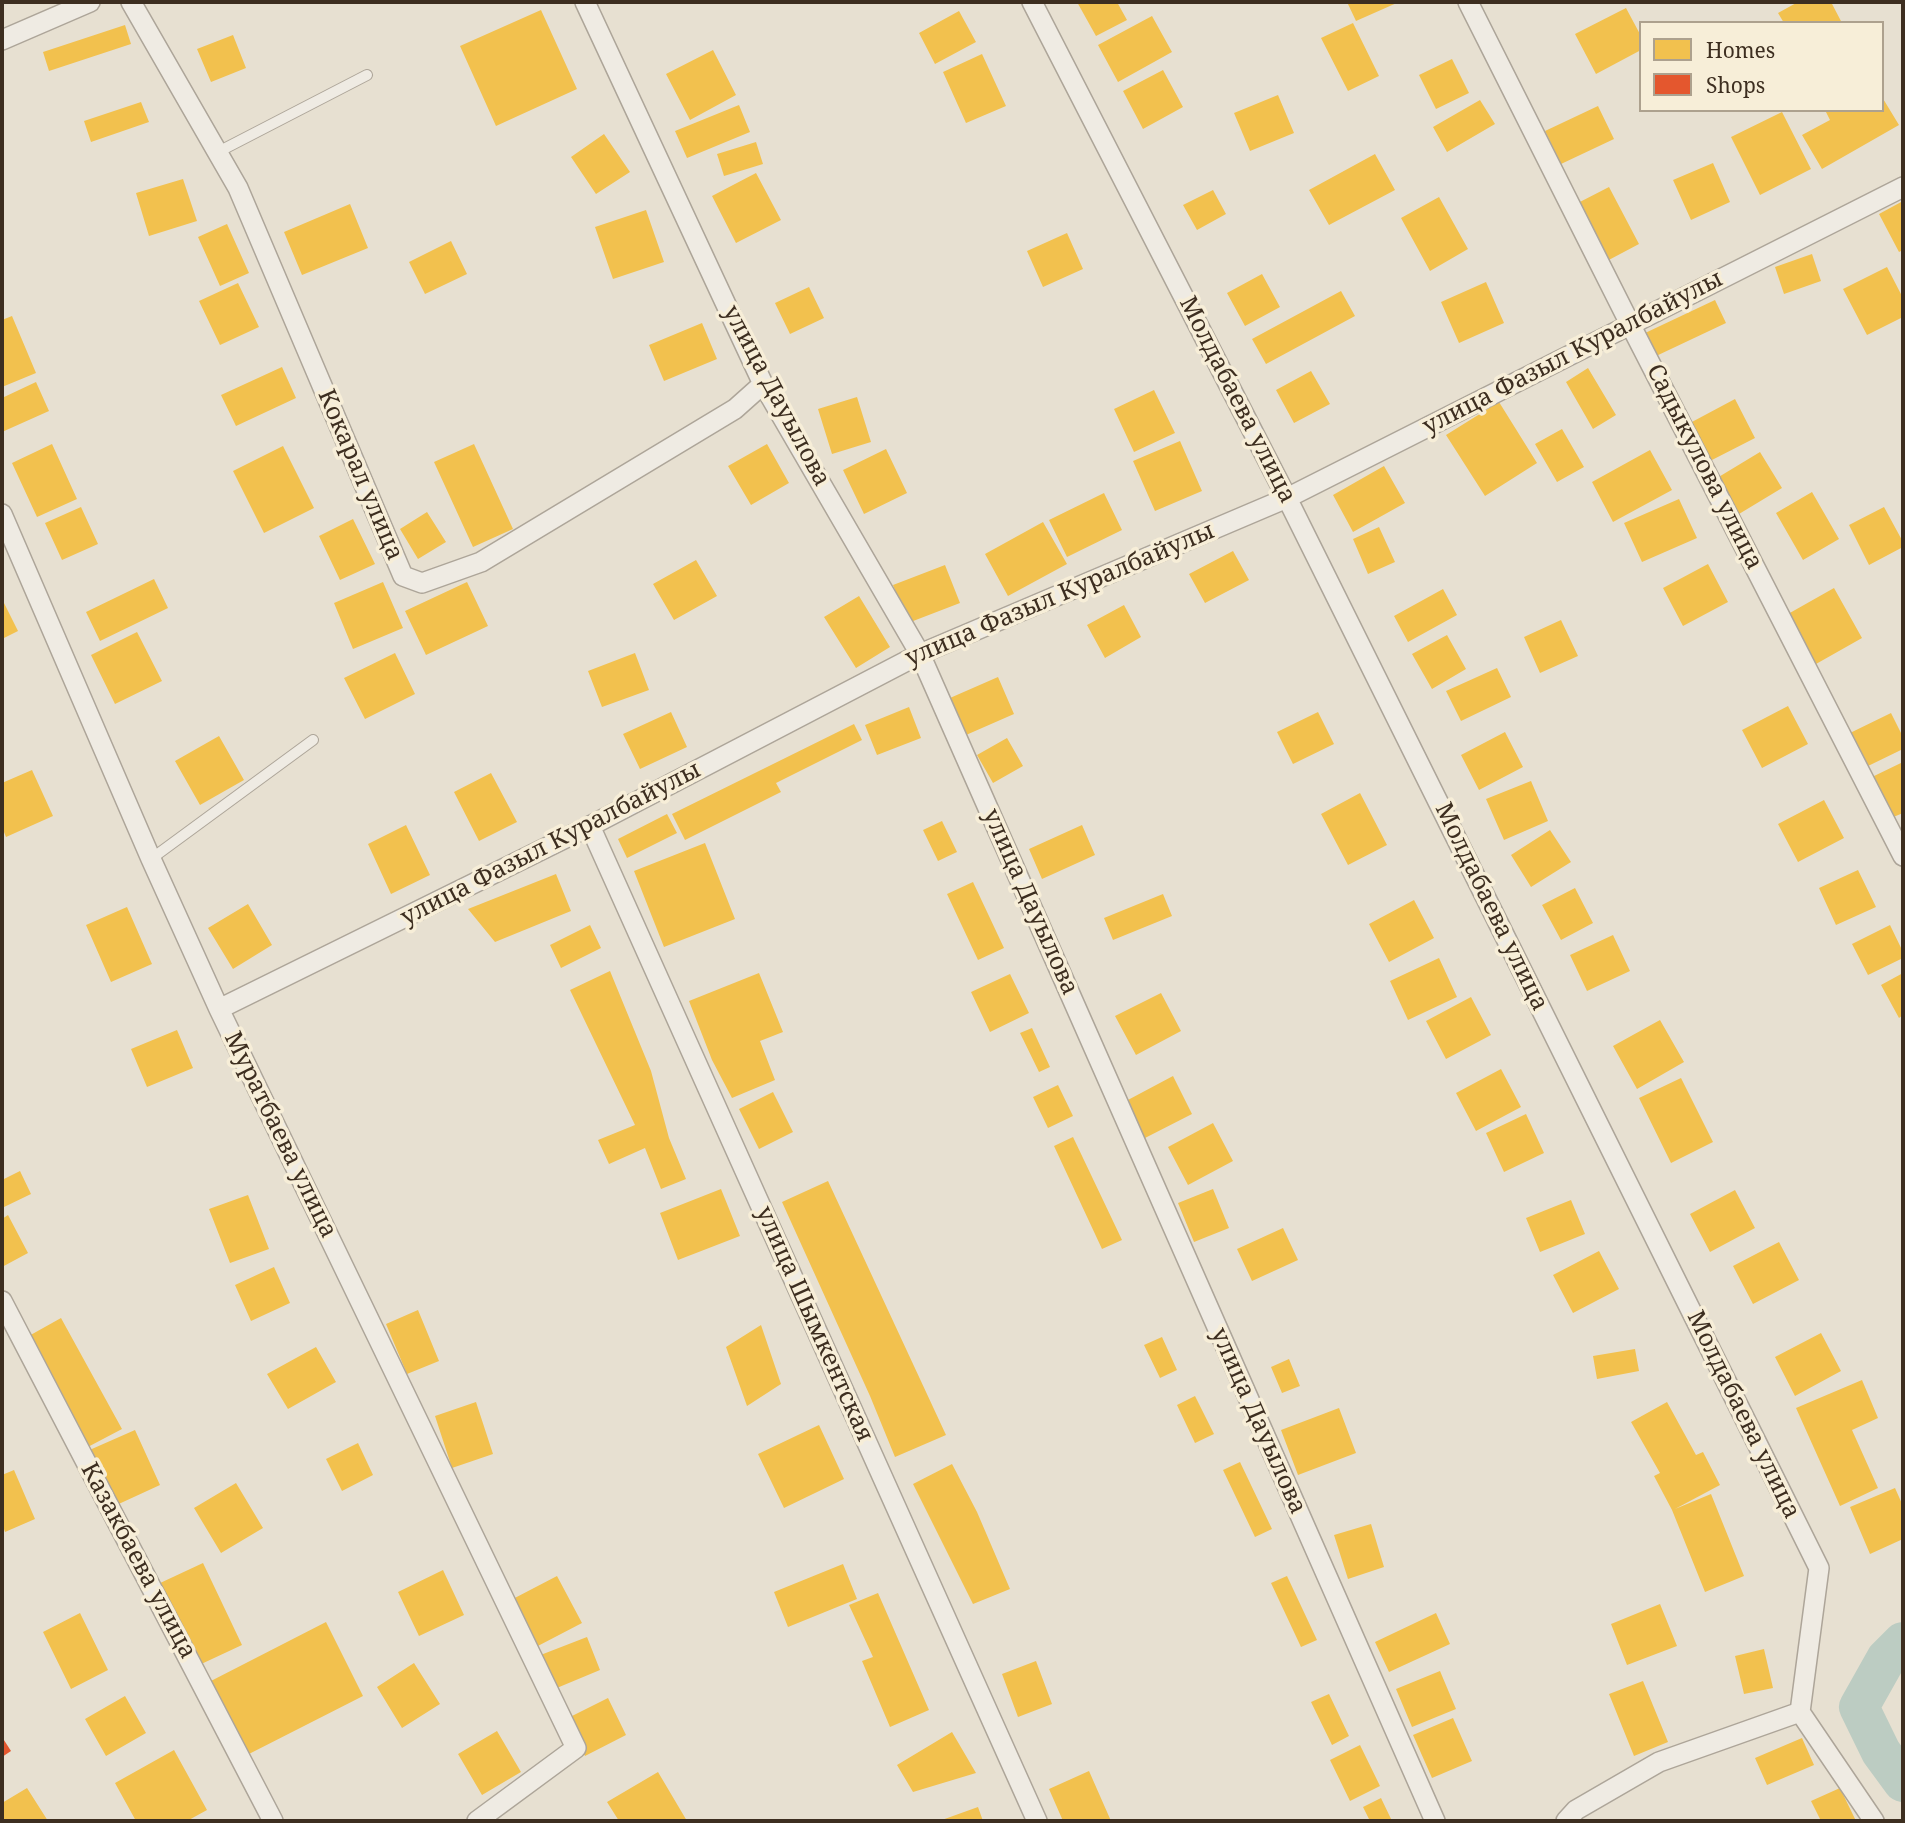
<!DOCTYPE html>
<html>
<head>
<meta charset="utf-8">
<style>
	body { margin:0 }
	#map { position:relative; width:1905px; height:1823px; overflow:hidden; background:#e7e0d1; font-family:"Noto Serif",serif }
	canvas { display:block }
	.frame { position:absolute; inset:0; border:4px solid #3d2e20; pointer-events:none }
	.legend { position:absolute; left:1639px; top:21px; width:245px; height:91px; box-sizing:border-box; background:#f7eed8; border:2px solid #ada18e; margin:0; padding:9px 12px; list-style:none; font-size:21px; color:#3d2e20 }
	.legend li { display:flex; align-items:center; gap:14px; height:35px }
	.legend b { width:35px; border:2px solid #ada18e }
</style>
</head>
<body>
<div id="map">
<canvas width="1905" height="1823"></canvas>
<div class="frame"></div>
<ul class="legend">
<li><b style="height:19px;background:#f2c14e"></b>Homes</li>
<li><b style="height:19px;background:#e4572e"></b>Shops</li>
</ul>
</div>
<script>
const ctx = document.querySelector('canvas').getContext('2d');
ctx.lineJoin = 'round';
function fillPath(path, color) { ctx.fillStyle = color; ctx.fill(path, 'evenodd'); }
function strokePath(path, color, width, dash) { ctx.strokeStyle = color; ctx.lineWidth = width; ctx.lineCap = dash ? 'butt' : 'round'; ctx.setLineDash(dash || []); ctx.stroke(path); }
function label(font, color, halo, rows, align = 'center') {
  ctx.font = font + ' "Noto Serif",serif'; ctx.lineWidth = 7; ctx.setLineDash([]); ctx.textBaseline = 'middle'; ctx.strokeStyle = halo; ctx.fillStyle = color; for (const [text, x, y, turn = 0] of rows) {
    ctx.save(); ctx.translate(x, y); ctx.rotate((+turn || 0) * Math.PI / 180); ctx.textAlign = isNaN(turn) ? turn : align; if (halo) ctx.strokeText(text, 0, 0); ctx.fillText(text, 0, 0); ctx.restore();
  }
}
fillPath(new Path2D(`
	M1077,2h40l10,18 -31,16z
	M1347,2h52l-43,19z
	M1798,2h33l11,21h-58l-6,-10z
	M1626,8l15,28v14l-45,24 -21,-40z
	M541,10l36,79 -81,37 -36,-80z
	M959,11l17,31 -41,22 -16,-31z
	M1152,16l20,36 -54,30 -20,-37z
	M1353,23l26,53 -31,15 -27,-53z
	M125,25l6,19 -82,27 -6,-19z
	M233,35l13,33 -35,14 -14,-33z
	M713,50l23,45 -46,25 -24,-46z
	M982,54l24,52 -40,17 -23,-51z
	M1452,59l17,34 -33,16 -17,-34z
	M1163,70l20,37 -40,22 -20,-38z
	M1278,95l16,38 -44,18 -16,-38z
	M1882,97l17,28 -77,44 -20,-34 28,-15 -5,-10h57z
	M1480,100l15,24 -48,28 -14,-25z
	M141,102l8,20 -58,20 -7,-21z
	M739,105l11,27 -63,26 -12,-27z
	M1598,106l16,33 -53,25 -16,-33z
	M1782,112l29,57 -51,26 -29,-58z
	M604,134l26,38 -34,22 -25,-37z
	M756,142l7,22 -39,12 -7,-22z
	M1375,154l20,36 -66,35 -20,-35z
	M1713,163l17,39 -39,18 -18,-40z
	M756,173l25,47 -45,23 -24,-47z
	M183,179l14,42 -48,15 -13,-43z
	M1609,187l30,57 -34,18 -31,-57z
	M1213,190l13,24 -29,16 -14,-25z
	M1439,197l29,52 -38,22 -29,-53z
	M1903,201v49l-4,2 -20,-38z
	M350,204l18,44 -66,27 -18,-43z
	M646,210l18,52 -51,17 -18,-52z
	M227,224l22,49 -29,13 -22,-49z
	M1067,233l16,36 -40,18 -16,-36z
	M451,241l16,33 -42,20 -16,-32z
	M1812,254l9,27 -37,13 -9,-27z
	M1887,267l16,31v19l-36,18 -24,-46z
	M1262,274l18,33 -35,19 -18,-33z
	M1486,282l18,41 -45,20 -18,-41z
	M238,283l21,44 -39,18 -21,-44z
	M809,287l15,31 -34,16 -15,-31z
	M1341,291l14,25 -89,48 -14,-25z
	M1715,300l11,23 -72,34 -11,-23z
	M12,316l24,57 -34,14v-67z
	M702,323l15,36 -53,22 -15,-36z
	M282,367l14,31 -60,28 -15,-31z
	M1588,368l28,47 -23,14 -27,-47z
	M1311,371l19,33 -36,19 -18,-33z
	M36,382l13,29 -47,21v-34z
	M1154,390l21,43 -41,19 -20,-43z
	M857,397l14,45 -39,12 -14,-45z
	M1735,399l20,39 -45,23 -20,-38z
	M1499,402l38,61 -52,33 -39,-61z
	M1562,429l22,38 -27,15 -22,-38z
	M1180,441l22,50 -47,20 -22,-50z
	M52,444l25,55 -40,18 -25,-54z
	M474,444l39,85 -40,18 -39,-85z
	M767,444l22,39 -38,22 -23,-39z
	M283,446l31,62 -50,25 -31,-62z
	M886,449l21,44 -43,21 -21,-44z
	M1650,450l22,40 -59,32 -21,-40z
	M1760,452l22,36 -43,26 -22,-36z
	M1384,466l21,37 -52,29 -20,-37z
	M1812,492l27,47 -36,21 -27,-47z
	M1104,493l18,37 -55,27 -18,-37z
	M1679,499l18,39 -55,24 -18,-39z
	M81,507l17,37 -36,16 -17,-37z
	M1884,507l19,35v5l-34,18 -20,-40z
	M427,512l19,30 -28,17 -18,-30z
	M353,519l22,45 -35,16 -21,-44z
	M1043,522l24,42 -59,32 -23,-42z
	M1379,527l16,35 -27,12 -15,-35z
	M1233,551l16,29 -44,23 -16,-29z
	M696,560l21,36 -43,24 -21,-36z
	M1708,564l20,38 -45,24 -20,-38z
	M945,565l15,38 -52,20 -15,-38z
	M154,579l14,29 -68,33 -14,-29z
	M383,582l20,46 -50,21 -19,-46z
	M467,582l21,44 -62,29 -21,-44z
	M1834,588l28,50 -46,26 -28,-50z
	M1443,589l14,26 -49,27 -14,-26z
	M859,596l31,51 -34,21 -32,-51z
	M2,599l16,32 -16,8z
	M1124,605l17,32 -36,21 -18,-33z
	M1561,620l17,36 -38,17 -16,-36z
	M137,632l25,49 -47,23 -24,-49z
	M1447,635l19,34 -34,20 -20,-35z
	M395,653l20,41 -50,25 -21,-41z
	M635,653l14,37 -47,17 -14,-36z
	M1497,668l14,29 -50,24 -15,-30z
	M998,677l16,37 -48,21 -16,-37z
	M1788,706l20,38 -46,24 -20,-38z
	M909,707l12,31 -44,17 -12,-30z
	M671,712l16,35 -47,22 -17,-35z
	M1318,712l16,32 -41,20 -16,-32z
	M1891,713l12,24v12l-37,18 -16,-34z
	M854,724l8,16 -86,43 5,9 -96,48 -13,-26z
	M1505,732l18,35 -44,23 -18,-35z
	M219,736l25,44 -44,25 -25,-44z
	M1007,738l16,28 -30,17 -16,-28z
	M1903,762v51l-12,5 -19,-41z
	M32,770l21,46 -47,21 -4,-10v-44z
	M491,773l26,49 -38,19 -25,-49z
	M1531,781l17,40 -44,19 -18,-41z
	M1360,793l27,52 -39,20 -27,-51z
	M1824,800l20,38 -46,24 -20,-38z
	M667,814l10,19 -50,25 -9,-19z
	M942,821l15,31 -19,9 -15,-31z
	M406,825l24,50 -39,19 -23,-50z
	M1082,825l13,30 -53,24 -13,-30z
	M1550,830l21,32 -40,25 -20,-32z
	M705,843l30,76 -71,28 -30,-76z
	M1858,870l18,37 -40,18 -17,-37z
	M556,874l15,37 -76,31 -27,-33z
	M973,882l31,66 -26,12 -31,-66z
	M1575,888l18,35 -32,17 -19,-35z
	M1163,894l9,22 -59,24 -9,-22z
	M1414,900l20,38 -45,24 -20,-38z
	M248,904l24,41 -39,24 -25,-41z
	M127,907l25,57 -41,18 -25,-57z
	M590,925l11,23 -40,20 -11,-23z
	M1890,925l13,27v6l-35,17 -16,-31z
	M1613,935l17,36 -43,20 -17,-36z
	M1439,958l18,39 -49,23 -18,-39z
	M610,971l41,100 18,67 17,41 -25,10 -16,-41 -36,16 -11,-24 37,-15 -65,-135z
	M759,973l24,59 -23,9 15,39 -43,18 -20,-38 -23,-59z
	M1903,973v42l-4,3 -18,-33z
	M1010,974l19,39 -39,19 -19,-40z
	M1161,993l20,38 -45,24 -21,-39z
	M1471,997l20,38 -45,24 -20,-38z
	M1660,1020l24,42 -47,27 -24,-43z
	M1032,1028l18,39 -11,5 -19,-39z
	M177,1030l16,38 -46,19 -16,-38z
	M1501,1069l20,38 -45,24 -20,-38z
	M1173,1076l19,38 -47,24 -19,-37z
	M1681,1078l32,64 -42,21 -32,-65z
	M1058,1085l15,31 -25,12 -15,-31z
	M773,1092l20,40 -34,17 -20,-40z
	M1526,1114l18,39 -40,19 -18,-39z
	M1213,1123l20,38 -45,24 -20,-38z
	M1073,1137l49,103 -20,9 -48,-103z
	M20,1171l11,23 -29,14v-28z
	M828,1181l118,254 -51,22 -25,-61 -88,-194z
	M721,1189l19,47 -62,24 -18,-47z
	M1213,1189l16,39 -35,14 -16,-39z
	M1735,1190l20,38 -45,24 -20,-38z
	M248,1195l21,54 -39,14 -21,-54z
	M1571,1200l14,34 -45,18 -14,-34z
	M8,1215l20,38 -26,14v-48z
	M1283,1228l15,32 -46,21 -15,-32z
	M1779,1242l20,38 -46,24 -20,-38z
	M1599,1251l20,38 -46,24 -20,-38z
	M274,1267l16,36 -39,18 -16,-36z
	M418,1310l21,51 -32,13 -21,-50z
	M61,1318l61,111 -38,20 -57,-112z
	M761,1325l20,59 -34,22 -21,-59z
	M1821,1333l20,38 -46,25 -20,-39z
	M1162,1337l15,33 -17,8 -16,-33z
	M316,1347l20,35 -48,27 -21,-35z
	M1635,1349l4,22 -42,8 -4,-23z
	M1289,1359l11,27 -18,7 -11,-26z
	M1862,1380l16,38 -26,12 26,58 -38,18 -44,-98z
	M1195,1396l19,38 -19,9 -18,-38z
	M476,1402l17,52 -41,14 -17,-52z
	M1667,1402l29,53 7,-3 17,33 -45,24 36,-15 33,82 -39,16 -33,-82 -18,-34 6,-3 -29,-51z
	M1339,1408l17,45 -58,22 -17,-45z
	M819,1425l25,54 -60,29 -26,-54z
	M135,1430l25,55 -50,23 -25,-56z
	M358,1443l15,32 -31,16 -16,-32z
	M1240,1462l32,67 -17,8 -32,-67z
	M952,1464l25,48 33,77 -37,15 -60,-120z
	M14,1470l21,49 -30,13 -3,-9v-48z
	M236,1483l27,45 -42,25 -27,-45z
	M1895,1488l8,18v33l-33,15 -20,-47z
	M1371,1524l13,43 -36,12 -14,-44z
	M203,1563l39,82 -45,21 -39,-82z
	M843,1564l14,35 -69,28 -14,-35z
	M443,1570l21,45 -45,21 -21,-44z
	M557,1576l25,47 -48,25 -25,-47z
	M1287,1576l30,64 -16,7 -30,-64z
	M878,1593l51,117 -39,17 -28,-66 11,-4 -24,-52z
	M1660,1604l17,42 -50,19 -16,-41z
	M80,1613l28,57 -37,19 -28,-57z
	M1436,1613l14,31 -61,28 -14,-30z
	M326,1622l37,74 -118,60 -38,-73z
	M587,1637l13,33 -48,20 -14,-34z
	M1764,1649l9,39 -29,6 -9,-38z
	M1036,1661l16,43 -34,13 -16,-43z
	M414,1663l26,41 -38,24 -25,-41z
	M1440,1671l16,38 -44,18 -16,-38z
	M1643,1681l25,61 -34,14 -25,-62z
	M1329,1694l20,42 -17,9 -21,-43z
	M125,1696l21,37 -40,23 -21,-37z
	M608,1698l18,37 -41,21 -19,-37z
	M1453,1718l19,43 -40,17 -19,-43z
	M497,1731l24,41 -39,23 -24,-41z
	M952,1732l24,41 -63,19 -16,-27z
	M1802,1738l12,27 -47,20 -12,-27z
	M1360,1745l20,41 -30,15 -20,-41z
	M174,1750l33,60 -20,11h-51l-21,-38z
	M1089,1771l22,50h-48l-14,-32z
	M658,1772l29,49h-68l-12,-19z
	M27,1788l21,33h-46v-18z
	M1840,1788l16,33h-35l-10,-20z
	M1381,1798l11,23h-22l-7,-14z
	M978,1807l5,14h-44z`), '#f2c14e');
fillPath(new Path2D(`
	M2,1737l9,14 -9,6z`), '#e4572e');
strokePath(new Path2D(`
	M1903,1642l-17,17 -27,48 22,45 22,30`), '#bcccc2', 40);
const service = new Path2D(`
	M218,152l149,-77
	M151,859l162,-119`);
const minor = new Path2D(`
	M131,2l107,186 165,388 19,7 59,-21 254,-153 28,-25
	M585,2l178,382 157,270 515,1167
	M1032,2l255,496 532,1070 -19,144 74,109
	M1468,2l162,322 273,532
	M2,40l88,-38
	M2,514l149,345 68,150 357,739 -99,73
	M590,826l447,995
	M219,1009l371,-183 330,-172 367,-156 616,-311
	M2,1301l271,520
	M1566,1821l10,-11 83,-48 141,-50`);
strokePath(service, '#ada599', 12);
strokePath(minor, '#ada599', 22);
strokePath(service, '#efebe3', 10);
strokePath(minor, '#efebe3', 19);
label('24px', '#3d2e20', '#f7eed8', [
	["улица Фазыл Куралбайулы",1573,353,-27],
	["улица Дауылова",776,396,62],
	["Молдабаева улица",1237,400,63],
	["Садыкулова улица",1704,467,63],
	["Кокарал улица",360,475,67],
	["улица Фазыл Куралбайулы",1060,595,-23],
	["улица Фазыл Куралбайулы",551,844,-27],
	["улица Дауылова",1030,902,66],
	["Молдабаева улица",1491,907,64],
	["Муратбаева улица",280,1135,64],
	["улица Шымкентская",814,1324,66],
	["Молдабаева улица",1743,1415,64],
	["улица Дауылова",1258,1421,66],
	["Казакбаева улица",138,1561,62]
]);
</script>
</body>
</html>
